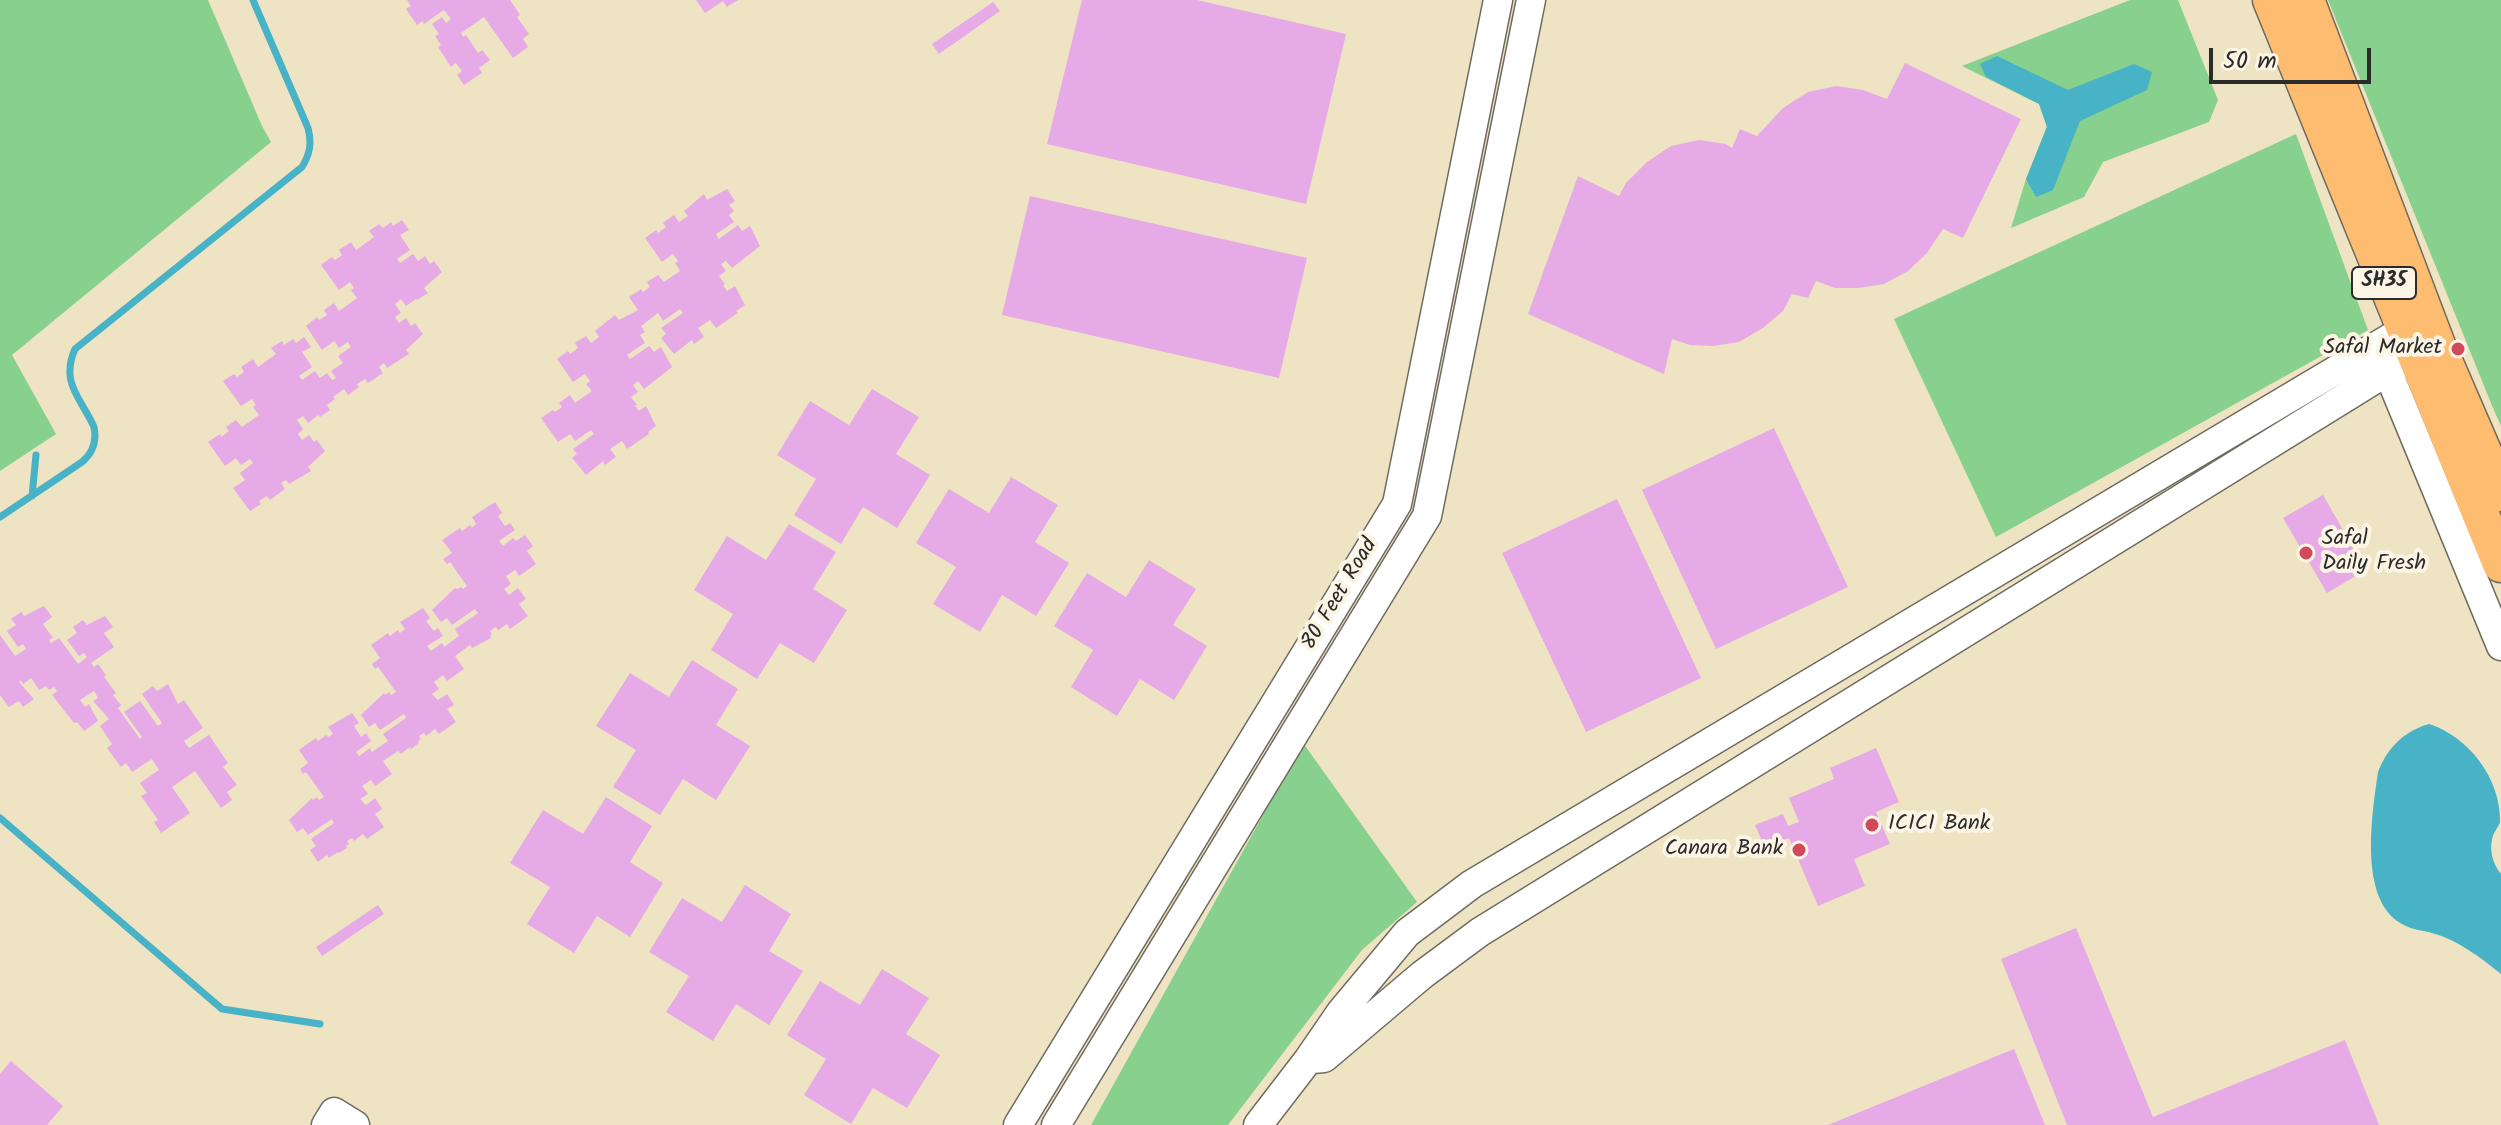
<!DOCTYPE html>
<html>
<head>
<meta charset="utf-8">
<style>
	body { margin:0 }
	#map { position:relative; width:2501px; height:1125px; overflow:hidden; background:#eee3c3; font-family:Kalam,sans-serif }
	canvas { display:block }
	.scale { position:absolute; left:2209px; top:48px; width:162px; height:36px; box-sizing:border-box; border:4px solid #2b2b2b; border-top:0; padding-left:10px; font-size:24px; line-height:28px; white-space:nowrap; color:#2b2b2b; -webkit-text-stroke:6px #fcf5e5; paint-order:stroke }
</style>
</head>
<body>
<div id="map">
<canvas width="2501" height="1125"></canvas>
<div class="scale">50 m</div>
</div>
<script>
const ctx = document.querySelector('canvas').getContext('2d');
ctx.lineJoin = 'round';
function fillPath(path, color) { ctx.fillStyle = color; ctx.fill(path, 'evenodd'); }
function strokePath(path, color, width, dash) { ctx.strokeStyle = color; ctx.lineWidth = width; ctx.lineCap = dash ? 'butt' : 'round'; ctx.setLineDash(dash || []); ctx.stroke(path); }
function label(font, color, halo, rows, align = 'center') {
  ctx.font = font + ' Kalam,sans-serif'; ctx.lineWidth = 8; ctx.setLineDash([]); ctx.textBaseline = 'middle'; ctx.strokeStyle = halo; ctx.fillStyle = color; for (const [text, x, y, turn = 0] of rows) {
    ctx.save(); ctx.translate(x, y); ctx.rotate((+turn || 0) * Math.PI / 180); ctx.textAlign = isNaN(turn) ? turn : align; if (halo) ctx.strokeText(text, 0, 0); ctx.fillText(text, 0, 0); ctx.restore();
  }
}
fillPath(new Path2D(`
	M0,0h208l54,126 9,16 -259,213 44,79 -56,37z
	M2130,0h48l40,100 -9,22 -106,40 -19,35 -73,31 15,-49 21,-53 -8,-22 -77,-38z
	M2328,0h173v426l-8,-18z
	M2296,134l72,196 -372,207 -102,-218z
	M1303,743l114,159 -55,48 -134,175h-137z`), '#87d08d');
fillPath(new Path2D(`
	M1997,56l71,34 66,-26 18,8 -5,18 -67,31 -27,69 -17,7 -10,-18 21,-52 -8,-23 -53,-27 -6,-13z
	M2429,724c38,12 72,53 71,98 0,1 -5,10 -6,11 -6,14 -2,30 7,41v100c-20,-16 -43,-34 -69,-41 -10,-3 -20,-3 -30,-9 -44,-24 -30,-110 -24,-152 10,-25 25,-40 51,-48z`), '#48b2c6');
strokePath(new Path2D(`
	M32,496l4,-41
	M0,517l82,-55c11,-9 15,-20 12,-35 -13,-29 -34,-44 -19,-78l227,-182c8,-13 10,-24 6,-39l-55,-128
	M0,818l222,191 98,15`), '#48b2c6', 7);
fillPath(new Path2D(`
	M407,0h103l10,15 -3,2 12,17 -6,5 5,8 -15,11 -29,-41 -23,16 2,4 3,-2 12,18 4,-3 8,10 -11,8 3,5 -18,12 -7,-10 5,-4 -6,-8 -5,4 -13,-20 3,-2 -6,-9 4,-2 -7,-10 10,-7 4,6 5,-4 -7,-9 -20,14 -2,-3 -5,4 -11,-16 5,-3z
	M696,0h42l-11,7 -4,-6 -18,12z
	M1082,0h115l149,34 -40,170 -259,-60z
	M993,2l7,9 -61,43 -7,-10z
	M1905,63l116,56 -58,119 -20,-9 -16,24 -19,18 -24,13 -25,4h-24l-19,-7 -8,17 -16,-4 -9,17 -20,17 -24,14 -26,4 -23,-1 -18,-6 -8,35 -136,-60 50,-138 41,20 7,-13 21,-21 24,-16 28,-6 27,4 6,4 8,-19 17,7 26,-28 25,-16 28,-6 27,4 24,9z
	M727,189l8,12 -6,4 5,6 -5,4 5,7 -18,12 3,5 19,-14 4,6 8,-5 10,20 -28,22 -6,-7 -5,3 5,7 -7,5 6,8 -2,1 4,6 8,-5 10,19 -9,6 2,2 -22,15 -6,-8 -12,8 6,9 -10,7 -2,-4 -18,14 -13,-16 5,-4 -5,-6 22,-15 -3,-4 -17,12 -5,-8 -17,13 4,6 -5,3 5,8 -18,12 3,4 19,-13 5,6 7,-5 11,20 -28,22 -6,-8 -5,4 5,7 -7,5 6,8 -2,1 4,5 7,-5 10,20 -8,6 1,2 -22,15 -5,-8 -12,8 6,8 -11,8 -2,-4 -17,14 -14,-17 5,-4 -4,-5 21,-15 -3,-4 -16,11 -5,-7 -12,8 -17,-24 12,-8 2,2 7,-5 -3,-4 11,-8 5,8 17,-12 -6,-7 4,-3 -5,-7 -12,8 -16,-23 11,-8 2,3 8,-6 -3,-5 11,-7 5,7 8,-6 -4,-6 20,-16 4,5 19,-10 -9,-13 12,-8 2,3 7,-5 -3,-5 11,-7 6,7 16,-11 -5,-8 3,-2 -5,-7 -11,8 -17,-24 11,-8 2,3 8,-6 -3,-4 11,-8 5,7 9,-6 -4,-5 20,-17 3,6z
	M1030,196l277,62 -28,120 -277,-63z
	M402,220l7,10 -9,5 10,15 -13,9 3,4 13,-9 5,7 7,-5 5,8 4,-3 8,11 -18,16 4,5 -11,7 -1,-1 -10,7 -5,-7 -6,5 6,9 -6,4 4,6 7,-5 5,8 4,-3 8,11 -17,16 3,4 -22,14 -3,-5 -5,4 4,6 -15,10 -3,-4 -8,5 2,3 -11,8 -4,-6 -11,8 2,2 -8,6 3,5 -10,7 -2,-2 -10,8 -5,-7 -6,4 6,9 -5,5 4,6 7,-5 5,7 3,-2 8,11 -17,16 3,4 -22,13 -3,-4 -5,3 4,6 -15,11 -3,-4 -8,5 2,3 -11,7 -17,-23 12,-8 -5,-7 13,-10 -3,-4 -9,6 -5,-7 -11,8 -17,-24 12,-8 1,3 8,-6 -3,-4 10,-7 6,7 17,-12 -6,-8 3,-2 -4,-6 -11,7 -18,-25 11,-7 3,3 7,-5 -3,-5 12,-8 5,8 18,-13 -5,-6 11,-7 2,4 9,-6 3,4 8,-6 7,10 -9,5 10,15 -13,9 3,4 13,-9 5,7 7,-5 5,7 4,-2 -5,-7 12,-8 -5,-7 13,-9 -3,-5 -9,6 -5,-7 -12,9 -16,-24 11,-9 2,3 8,-5 -3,-5 10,-7 5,8 18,-13 -6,-8 3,-2 -4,-6 -11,8 -18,-25 11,-8 3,3 7,-5 -3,-5 12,-8 5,8 18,-13 -5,-6 10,-7 4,4 8,-6 2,4z
	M872,389l47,28 -23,37 34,21 -33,53 -34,-21 -22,37 -47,-29 22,-36 -39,-24 33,-54 39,24z
	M1774,428l74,159 -132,62 -74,-159z
	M1011,477l47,28 -23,37 34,21 -33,53 -34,-21 -22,37 -47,-28 23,-37 -40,-24 33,-54 40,24z
	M2323,495l43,75 -39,23 -44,-75z
	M1617,499l84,179 -115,54 -84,-179z
	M495,502l7,11 -4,3 7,10 5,-3 5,7 -16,11 4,5 10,-8 3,3 9,-6 8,11 -6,5 9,13 -17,12 -4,-6 -9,6 5,8 -7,5 5,6 9,-7 8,11 -7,5 9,12 -18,13 -3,-5 -9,6 -2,-3 -6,4 2,3 -2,2 1,2 -19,10 -2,-3 -15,11 9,13 -17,12 -4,-6 -9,7 5,7 -7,5 6,6 9,-6 7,11 -7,4 9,13 -17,12 -4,-5 -9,7 -2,-3 -5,3 2,3 -3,2 1,2 -8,6 -1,-2 -9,7 -3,-3 -15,10 9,13 -17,12 -4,-6 -9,6 6,8 -8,5 6,6 9,-7 7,11 -7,5 9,13 -17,12 -4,-5 -9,7 -2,-3 -5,3 2,3 -3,2 1,2 -8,5 -1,-1 -9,6 -2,-3 -9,7 -8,-12 6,-4 -5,-7 23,-16 -2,-4 -24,16 -5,-7 -6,4 -8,-12 23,-22 1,2 4,-3 2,3 5,-3 -18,-25 -3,2 -3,-5 8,-6 -9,-13 17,-12 2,3 8,-6 2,2 5,-3 -5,-7 24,-14 7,10 -5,3 7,11 5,-4 5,8 -15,11 3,4 11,-8 2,4 16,-11 -5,-7 23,-16 -2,-4 -24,16 -5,-7 -6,4 -8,-12 23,-22 1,2 4,-3 2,3 5,-3 -18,-25 -3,2 -3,-5 8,-6 -9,-13 17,-12 2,3 8,-6 2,3 5,-4 -5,-7 23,-14 7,10 -4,3 8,10 4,-3 5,8 -16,10 4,5 11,-8 2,4 15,-11 -4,-7 23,-16 -3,-4 -23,16 -5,-7 -6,4 -9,-12 23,-22 2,1 4,-2 2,2 4,-3 -17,-24 -3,2 -4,-5 9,-6 -10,-13 18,-12 2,3 8,-6 2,3 4,-4 -4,-7z
	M789,524l47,28 -23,37 34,21 -33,53 -34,-20 -23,36 -46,-29 22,-36 -39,-24 33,-54 39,24z
	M1149,560l47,29 -23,36 34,21 -33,54 -34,-21 -23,37 -46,-29 22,-37 -39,-24 33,-53 39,24z
	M44,606l8,11 -9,7 10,14 -4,2 2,3 8,-5 19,26 9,-7 -3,-4 -5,3 -12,-16 10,-7 -4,-6 10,-7 4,5 18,-9 8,11 -9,6 10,14 -23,16 3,4 4,-3 8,11 -2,2 12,16 -3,2 8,10 -3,3 22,31 2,-2 -18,-25 16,-11 18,25 4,-3 -20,-29 11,-8 4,5 11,-7 10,20 6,-4 19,28 -19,13 5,7 20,-13 19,28 -5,4 14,18 -10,7 5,8 -11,8 -26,-37 -23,16 18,26 -29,20 -7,-11 4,-2 -17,-24 6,-3 -7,-10 19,-13 -7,-11 -20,13 -6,-9 -5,4 -14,-19 5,-4 -12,-18 9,-7 -16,-18 5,-3 -4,-7 -14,9 5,7 4,-3 9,17 -14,10 -7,-9 -3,1 -22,-28 5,-4 -3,-4 -5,3 -3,-4 -7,4 -8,-12 -8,6 -2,-4 -2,2 15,17 -11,8 -4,-6 -10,6 -9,-12v-60l15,21 11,-7 -3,-5 -5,3 -11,-16 9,-6 -5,-6 10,-7 3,4z
	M692,660l46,29 -22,36 34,21 -34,54 -33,-21 -23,36 -47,-28 23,-37 -40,-24 34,-53 39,24z
	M1876,748l23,54 -23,10 14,32 -36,15 11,27 -47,20 -29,-68 -24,10 -10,-23 28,-11 5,12 11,-4 -10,-24 45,-19 -4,-11z
	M606,797l46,29 -22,36 33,21 -33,54 -33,-21 -23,37 -47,-29 23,-37 -40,-24 33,-53 40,24z
	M745,885l46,29 -22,37 34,20 -34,54 -33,-21 -23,37 -47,-29 23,-36 -40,-24 33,-54 40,24z
	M378,905l6,9 -62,42 -6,-9z
	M2076,928l77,189 192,-77 34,85h-312l-66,-166z
	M882,969l47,29 -23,36 34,21 -33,53 -34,-20 -22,36 -47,-29 22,-36 -39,-24 33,-54 40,24z
	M2014,1049l31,76h-217z
	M11,1061l52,45 -16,19h-47v-51z`), '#e6abe7');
const minor = new Path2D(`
	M2381,355l120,291
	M1312,1059l12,-1 98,-83 58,-43 908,-561 44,-24
	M326,1125l8,-13 21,13
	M1018,1125l379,-621 101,-504
	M1056,1125l371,-609 104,-516
	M1258,1125l50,-65 33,-48 66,-79 65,-49 950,-565`);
const major = new Path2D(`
	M2271,0l230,564
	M2306,0l131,345 64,148`);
strokePath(minor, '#6f6b60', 31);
strokePath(major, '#6f6b60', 39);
strokePath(minor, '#fff', 28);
strokePath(major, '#fdbc70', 36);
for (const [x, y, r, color] of [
	[2458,349,8,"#d1495b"],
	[2306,553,8,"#d1495b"],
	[1872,825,8,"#d1495b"],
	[1799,850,8,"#d1495b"]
]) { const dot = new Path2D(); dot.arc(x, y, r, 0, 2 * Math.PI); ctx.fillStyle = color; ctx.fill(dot); strokePath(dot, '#fcf5e5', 3); }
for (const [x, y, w] of [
	[2384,283,64]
]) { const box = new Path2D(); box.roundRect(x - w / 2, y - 16, w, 32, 6); ctx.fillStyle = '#fcf5e5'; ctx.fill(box); strokePath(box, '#2b2b2b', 2); }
label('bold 20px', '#2b2b2b', null, [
	["SH35",2384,283]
]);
label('22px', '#2b2b2b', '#fcf5e5', [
	["Safal Market",2442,349],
	["Safal",2322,540,"left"],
	["Daily Fresh",2322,565,"left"],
	["ICICI Bank",1888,825,"left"],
	["Canara Bank",1783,850]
], 'right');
label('22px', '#2b2b2b', '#fcf5e5', [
	["80 Feet Road",1341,595,-59]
]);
</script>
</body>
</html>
